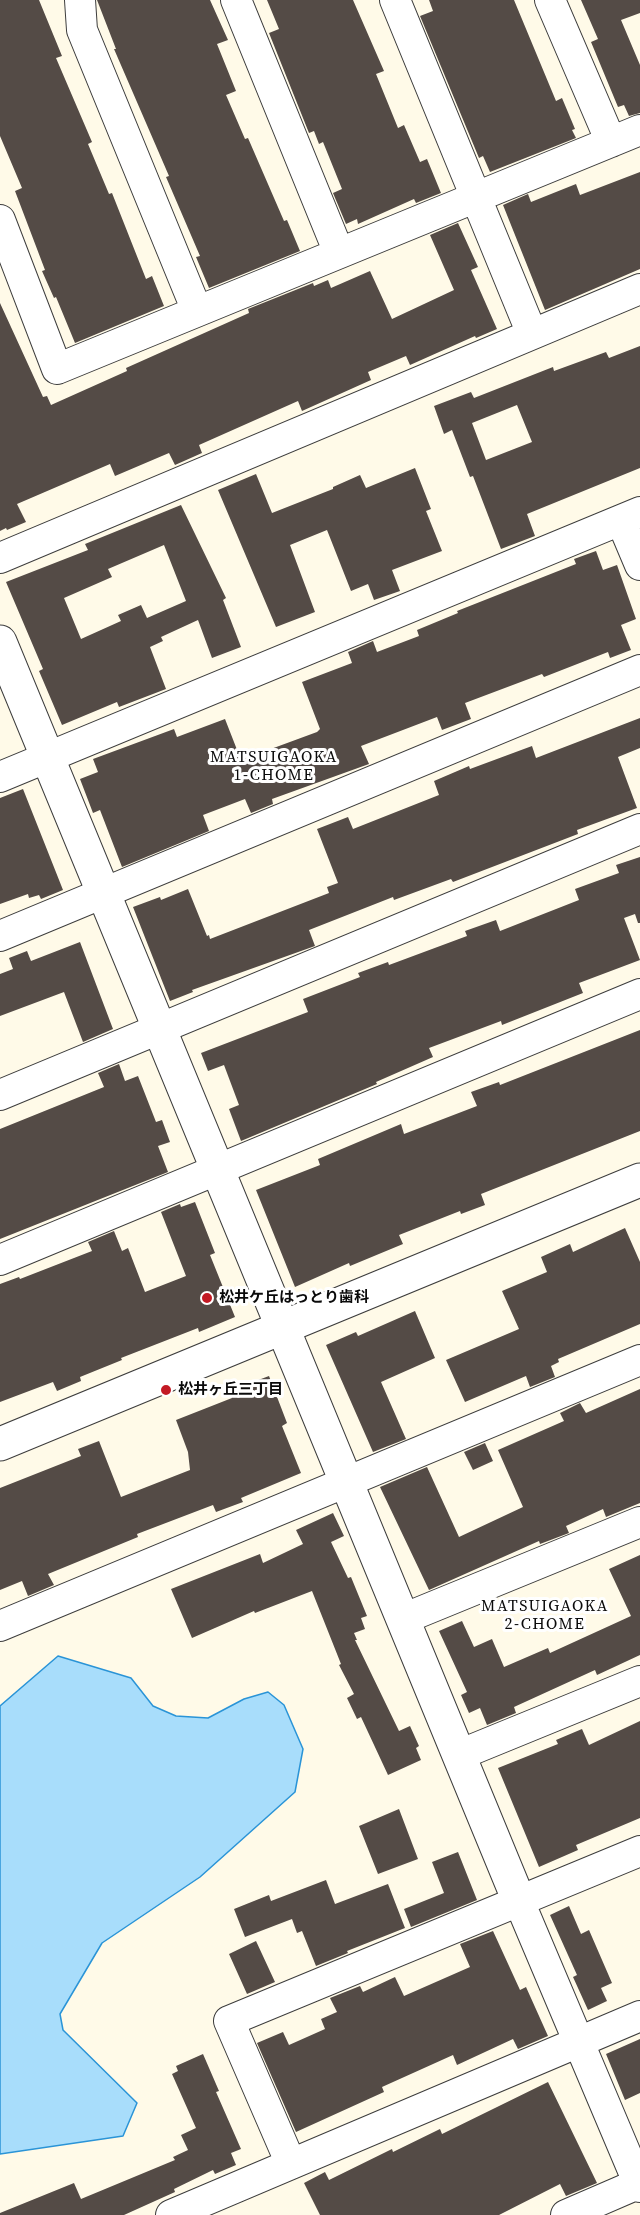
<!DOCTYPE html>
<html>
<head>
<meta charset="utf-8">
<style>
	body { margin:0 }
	canvas { display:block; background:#fffae8 }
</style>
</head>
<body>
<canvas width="640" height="2215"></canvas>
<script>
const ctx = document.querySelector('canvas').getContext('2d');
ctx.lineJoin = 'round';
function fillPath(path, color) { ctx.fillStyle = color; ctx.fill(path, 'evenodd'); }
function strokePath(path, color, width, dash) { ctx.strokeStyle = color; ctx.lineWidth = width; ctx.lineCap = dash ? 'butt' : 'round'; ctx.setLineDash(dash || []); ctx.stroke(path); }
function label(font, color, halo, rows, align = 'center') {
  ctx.font = font + ' "Source Serif 4","Noto Sans JP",serif'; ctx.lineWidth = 6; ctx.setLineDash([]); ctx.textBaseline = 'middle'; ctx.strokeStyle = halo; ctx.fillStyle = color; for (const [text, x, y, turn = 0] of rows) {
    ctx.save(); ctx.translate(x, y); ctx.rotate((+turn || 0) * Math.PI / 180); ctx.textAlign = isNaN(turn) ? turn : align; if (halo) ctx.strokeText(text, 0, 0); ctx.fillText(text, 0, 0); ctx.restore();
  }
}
const water = new Path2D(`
	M58,1656l73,22 22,28 23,10 32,2 36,-19 24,-7 16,13 19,44 -8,43 -95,85 -98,66 -42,71 3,16 74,73 -14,33 -123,18v-448z`);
fillPath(water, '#a8ddfb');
strokePath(water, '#2a94d7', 1.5);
fillPath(new Path2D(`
	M0,0h39l23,56 -6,2 36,84 -4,2 21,50 3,-1 34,86 6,-3 12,30 -89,37 -19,-46 -2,1 -12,-27 3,-1 -30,-79 7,-3 -22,-52z
	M97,0h113l18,40 -11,4 19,47 -10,4 19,44 3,-1 36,83 3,-1 13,31 -91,37 -13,-31 4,-1 -34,-79 3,-1 -55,-127h2z
	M267,0h86l31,71 -8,3 22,54 6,-3 16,37 7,-3 14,34 -25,10 -2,-4 -56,25 -1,-5 -11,5 -13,-31 9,-4 -19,-47 -4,2 -5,-13 -5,2 -40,-100 10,-4z
	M429,0h85l42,101 6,-3 13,31 -3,1 4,8 -86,34 -7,-16 -4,2 -59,-142 13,-5z
	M581,0h59v13l-19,7 19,45v48l-11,3 -5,-11 -6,2 -27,-65 7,-3z
	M640,172v97l-95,41 -42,-105 25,-11 3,8 45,-18 4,11z
	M458,223l20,44 -7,3 26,59 -21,9 -1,-2 -65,29 -4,-9 -38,16 3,8 -69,31 -4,-10 -99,44 3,8 -27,12 -6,-12 -54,23 -5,-12 -93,40 9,18 -19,8 -1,-2 -6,3v-228l43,94 4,-1 4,9 76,-34 -1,-3 123,-55 -1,-4 65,-26 1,3 14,-6 3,8 39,-17 22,48 62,-29 -24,-55z
	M640,346v122l-113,46 8,22 -34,13 -28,-73 -3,1 -18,-47 -8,4 -10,-28 37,-14 3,6 79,-31 1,4 52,-19 3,6zM517,405l15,37 -46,18 -14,-37z
	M415,468l16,41 -5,2 16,40 -50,19 8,21 -26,9 -6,-16 -17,7 -24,-61 -37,15 25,67 -39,15 -58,-137 38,-16 16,39 61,-24v-2l27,-12 6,13z
	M181,505l45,93 -3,2 18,47 -29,11 -14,-38 -37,17 2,4 -13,6 16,42 -47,18 -2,-5 -55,23 -23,-54 4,-2 -37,-87 82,-32 -3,-6zM164,545l22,56 -39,17 -6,-13 -23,10 3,6 -40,18 -17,-41 48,-21 -4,-8z
	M596,551l7,19 14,-5 19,54 -15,6 10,25 -21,8 -2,-6 -64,25 -2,-3 -77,29 6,16 -29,11 -5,-13 -76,29 8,18 -97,35 1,5 -22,9 -6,-14 -42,16 6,16 -87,36 -22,-57 -7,3 -13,-34 18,-7 -5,-13 81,-30 3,8 48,-18 16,41 76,-28 3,-3 -18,-47 50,-19 -4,-11 25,-11 4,11 42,-16 -2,-6 41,-17 -1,-2 119,-47 -2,-5z
	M640,718v30l-22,9 19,51 -60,22 1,4 -125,48 -2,-3 -57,21 -1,-3 -84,33 6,16 -123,44 1,2 -23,9 -37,-94 27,-10 1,3 27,-11 19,47 2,-1 1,4 119,-46 -2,-6 11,-4 -21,-54 31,-12 5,12 86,-34 -5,-14 35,-15 1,3 62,-23 4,12z
	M23,789l40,101 -22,9 -2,-4 -10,3 -1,-4 -28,10v-106z
	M640,857v66h-2l-3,-9 -11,4 16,42 -61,23 4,10 -81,32 -1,-4 -72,27 4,9 -57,25 1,2 -136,57 -12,-32 10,-4 -15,-40 -16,6 -7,-18 107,-41 -5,-13 57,-22 -2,-4 30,-11 1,3 78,-29 -2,-5 31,-11 4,11 79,-31 -4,-11 44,-16 -3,-8z
	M80,942l33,87 -30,13 -19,-50 -64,24v-42l13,-5 -4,-11 18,-7 4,10z
	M640,1030v101l-159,63 4,11 -24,9 -1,-3 -61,24 4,9 -53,22 -1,-3 -54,24 -39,-97 64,-25 -2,-6 83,-35 3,10 73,-28 -6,-14 28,-10 1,3z
	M119,1064l6,17 13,-5 18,46 6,-2 8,22 -12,4 10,26 -168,67v-110l104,-42 -6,-14z
	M195,1202l20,51 -5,2 25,62 -36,15 -1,-4 -77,30 1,2 -42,17 1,4 -24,10 -4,-9 -53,20v-118l19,-7 1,2 72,-28 -4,-9 26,-11 8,20 6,-3 17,44 41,-16 -25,-64 19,-8 1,3z
	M625,1228l15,34v62l-82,35 1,3 -8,4 4,11 -25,10 -4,-11 -61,26 -19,-42 73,-31 -17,-38 45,-19 -6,-15 29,-13 3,8z
	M415,1311l20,47 -54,24 25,57 -33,13 -47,-107 30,-13 2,4z
	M269,1376l18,47 -5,3 19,47 -60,25 2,4 -27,10 -3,-7 -76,29 1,3 -90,37 6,11 -26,11 -6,-15 -22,9v-102l81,-32 -3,-7 21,-8 22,56 69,-27 -2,-18 -12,-32 56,-22 -3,-7z
	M640,1389v114l-34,14 -3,-8 -37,17 3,7 -29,11 -1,-3 -110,49 -49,-103 47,-20 32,70 64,-30 -25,-57 66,-29 -4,-8 20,-10 6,10z
	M485,1443l8,18 -20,9 -9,-18z
	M333,1513l11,23 -13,6 17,36 3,-1 16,39 -6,2 4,11 -11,4 3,7h-2l44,91 11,-5 9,20 -3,2 5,12 -33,15 -27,-58 -4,2 -10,-21 7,-4 -15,-29 2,-1 -29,-73 -57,22 -1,-2 -62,27 -21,-49 89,-35 3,9 40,-19 -7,-14z
	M640,1555v100l-43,20 -2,-5 -81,37 2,6 -29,12 -7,-17 -11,5 -8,-18 6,-3 -28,-61 23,-10 12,26 18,-8 12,28 44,-19 2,5 81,-37 -22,-47z
	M640,1721v97l-64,27 2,5 -39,17 -41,-99 60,-24 -2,-4 26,-11 7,16z
	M399,1809l19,50 -40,15 -19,-48z
	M458,1852l19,48 -66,27 -7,-18 40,-16 -12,-31z
	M326,1880l9,24 53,-20 17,44 -58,23 1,2 -32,13 -14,-35 -5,2 -5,-14 -47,18 -11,-28 35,-14 2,6z
	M569,1906l12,28 8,-4 23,53 -11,5 6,13 -19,9 -15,-33 4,-2 -27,-60z
	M493,1931l27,59 6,-3 22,49 -30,13 -5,-10 -56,26 -4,-10 -71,32 2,5 -88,40 -39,-89 26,-11 6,13 36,-16 -4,-10 16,-7 -7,-14 30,-12 3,6 32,-15 9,19 66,-29 -10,-23z
	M256,1941l19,41 -28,12 -18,-40z
	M640,2039v54l-15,7 -19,-46z
	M203,2054l16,37 -3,1 25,57 -10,4 5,12 -21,9 -2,-4 -39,19 1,3 -51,23h-124v-2l74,-30 7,16 94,-39 -2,-3 15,-7 -7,-15 15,-7 -24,-54 6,-3 -2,-5z
	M548,2082l49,101 -31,13 -6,-12 -61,31h-179l-16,-32 21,-11 4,8 63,-31 1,3 47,-23 2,5z`), '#544b46');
const minor = new Path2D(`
	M80,0l2,30 115,281
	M236,0l103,253
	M395,0l137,334
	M550,0l61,142
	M0,220l57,149 583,-239
	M621,520l19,45
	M0,558l640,-269
	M0,777l640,-265
	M0,936l640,-266
	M0,1095l640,-266
	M0,1260l640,-266
	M403,1619l237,-97
	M0,1626l640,-266
	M459,1755l181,-74
	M519,1901l121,286
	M291,2164l-62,-143 411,-170
	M171,2215l469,-199
	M566,2215l74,-32`);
const tertiary = new Path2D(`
	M0,642l519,1259
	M0,1444l640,-264`);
strokePath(minor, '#3d3d3d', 32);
strokePath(tertiary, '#3d3d3d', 35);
strokePath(minor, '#fff', 30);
strokePath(tertiary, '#fff', 33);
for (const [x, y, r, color] of [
	[207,1298,6,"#c31a24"],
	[166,1390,6,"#c31a24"]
]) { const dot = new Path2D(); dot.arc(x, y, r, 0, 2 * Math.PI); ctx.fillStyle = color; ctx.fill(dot); strokePath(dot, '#fff', 2); }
label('bold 15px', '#0a0a0a', '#fff', [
	["松井ケ丘はっとり歯科",219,1298],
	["松井ヶ丘三丁目",178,1390]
], 'left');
ctx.letterSpacing = '1.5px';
label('16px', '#0a0a0a', '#fff', [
	["MATSUIGAOKA",274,758],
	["1-CHOME",274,776],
	["MATSUIGAOKA",545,1607],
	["2-CHOME",545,1625]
]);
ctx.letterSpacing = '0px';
</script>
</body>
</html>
